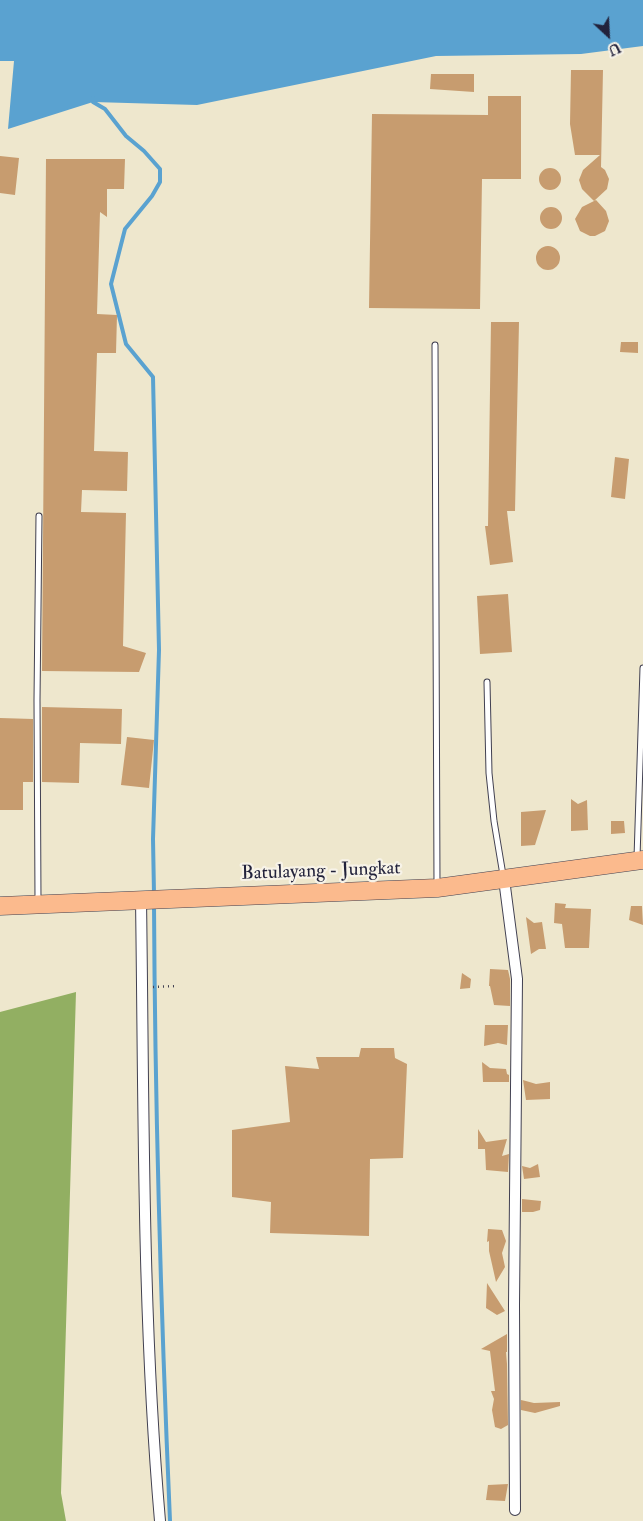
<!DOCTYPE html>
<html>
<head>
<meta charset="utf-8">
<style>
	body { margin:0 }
	#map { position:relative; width:643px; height:1521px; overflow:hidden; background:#eee7cd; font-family:"IM FELL Double Pica",serif }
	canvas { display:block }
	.north { position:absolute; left:583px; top:10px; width:50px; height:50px; -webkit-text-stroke:4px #f7f3e8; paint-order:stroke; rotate:155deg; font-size:14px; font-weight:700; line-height:20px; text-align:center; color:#22223b }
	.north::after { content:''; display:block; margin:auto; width:18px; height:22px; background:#22223b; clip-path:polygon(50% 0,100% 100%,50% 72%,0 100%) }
</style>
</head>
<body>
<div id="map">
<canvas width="643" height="1521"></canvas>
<div class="north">U</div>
</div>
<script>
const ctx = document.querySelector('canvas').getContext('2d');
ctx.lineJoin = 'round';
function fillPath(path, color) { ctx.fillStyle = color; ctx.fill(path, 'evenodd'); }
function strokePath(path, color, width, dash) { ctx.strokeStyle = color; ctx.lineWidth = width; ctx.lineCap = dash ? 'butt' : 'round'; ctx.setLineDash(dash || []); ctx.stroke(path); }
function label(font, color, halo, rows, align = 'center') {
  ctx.font = font + ' "IM FELL Double Pica",serif'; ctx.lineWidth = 4.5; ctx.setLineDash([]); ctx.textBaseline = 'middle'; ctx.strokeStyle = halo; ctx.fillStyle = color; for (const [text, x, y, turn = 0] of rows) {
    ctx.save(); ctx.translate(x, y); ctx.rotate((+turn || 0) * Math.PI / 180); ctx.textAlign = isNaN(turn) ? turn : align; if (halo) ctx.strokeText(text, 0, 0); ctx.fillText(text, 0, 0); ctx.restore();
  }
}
fillPath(new Path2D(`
	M76,992l-15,501 5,28h-66v-509z`), '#92af62');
fillPath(new Path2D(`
	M0,0h643v46l-62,8 -145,2 -239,49 -104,-3 -85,27 6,-68h-14z`), '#5aa2d0');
strokePath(new Path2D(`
	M93,98v4l12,7 21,27 18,15 16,18v13l-8,14 -27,33 -14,55 15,60 27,33 6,273 -6,189 1,55
	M154,904c1,206 7,411 16,617`), '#5aa2d0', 4);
fillPath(new Path2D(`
	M571,70h32l-2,97 4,3 4,9 -2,10 -13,12 -12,-12 -3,-9 4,-10 17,-15h-25l-5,-31z
	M431,74h43v18l-44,-3z
	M488,96h33v83h-39l-2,130 -111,-1 3,-194 116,1z
	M0,156l19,2 -4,37 -15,-2z
	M46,159h79l-1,30h-17v28l-7,-5 -3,102 20,1 -1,38h-19l-3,98 34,1 -1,39 -45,-1 -1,22 45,1 -3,133 23,7 -7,19 -97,-1z
	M539 179a11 11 0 1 1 22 0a11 11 0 1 1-22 0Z
	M596,200l10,11 3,10 -4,10 -10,5h-5l-10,-5 -5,-12 7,-12z
	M540 218a11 11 0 1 1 22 0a11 11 0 1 1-22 0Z
	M536 258a12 12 0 1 1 24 0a12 12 0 1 1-24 0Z
	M491,322h28l-4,189h-8l6,51 -23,3 -5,-39h3z
	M621,342h17v11l-18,-1z
	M615,457l14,2 -4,40 -14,-2z
	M508,594l4,58 -32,2 -3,-58z
	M42,707l80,2 -1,35 -41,-1 -1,40 -37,-1z
	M0,718l33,1v63h-10v28h-23z
	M127,737l27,3 -5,48 -28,-3z
	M571,799l7,5 9,-4 1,30 -17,1z
	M546,810l-11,35 -14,1v-34z
	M611,821h13l1,12 -14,1z
	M555,903l11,1 -1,4 26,1 -2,39h-24l-3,-24 -8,-1z
	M631,906h11l1,19 -14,-5z
	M526,917l8,6 8,-1 4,27h-7l-8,5z
	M490,969l18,1 2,9v27l-16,-1 -4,-19h-1z
	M462,973l9,6 -1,9 -10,1z
	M485,1025h23l-1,20 -9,-2 -14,3z
	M361,1048h33l1,10 12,6 -4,94 -33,1 -1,77 -99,-3 1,-31 -39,-5v-67l58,-8 -5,-56 34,3 -3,-12h43z
	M482,1062l8,6 16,1 1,5 2,1v7h-26z
	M523,1080l13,4 14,-2v17l-24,1z
	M478,1129l8,13 21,-3 -5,17 7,-2 -1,18 -22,-2 -1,-21h-7z
	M538,1164l2,13 -16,2 -2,-13 8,2z
	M522,1199l19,2 -1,9 -7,2h-11z
	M488,1229l14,1 4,11 -4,12 3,14 -9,15 -7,-31v-10l-2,1z
	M487,1283l18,28 -8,4 -11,-7z
	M507,1334v18h-1l1,12 1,61 -7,4 -6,-2 -3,-17 2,-11 -3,-8h4l-5,-40 -9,-2z
	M521,1400l13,3 26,-1v4l-25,7 -14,-3z
	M508,1484l-3,17 -19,-1 2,-15z`), '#c79c6f');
const service = new Path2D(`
	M435,345l2,540
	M487,682l2,91 5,48 9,54
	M637,858l6,-190
	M38,901l-1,-201 2,-184`);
const minor = new Path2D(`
	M504,879l13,100 -3,326 1,205
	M141,899c3,208 1,415 19,622`);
const trunk = new Path2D(`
	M0,906l437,-18 206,-28`);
strokePath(service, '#414051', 7);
strokePath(minor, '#414051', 12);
strokePath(trunk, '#414051', 19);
strokePath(new Path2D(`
	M153,987l24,-1`), '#414051', 2.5, [1, 4]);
strokePath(service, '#fff', 5);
strokePath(minor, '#fff', 10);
strokePath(trunk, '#fbba8d', 18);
label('19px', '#22223b', '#f7f3e8', [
	["Batulayang - Jungkat",321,872,-2]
]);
</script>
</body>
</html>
